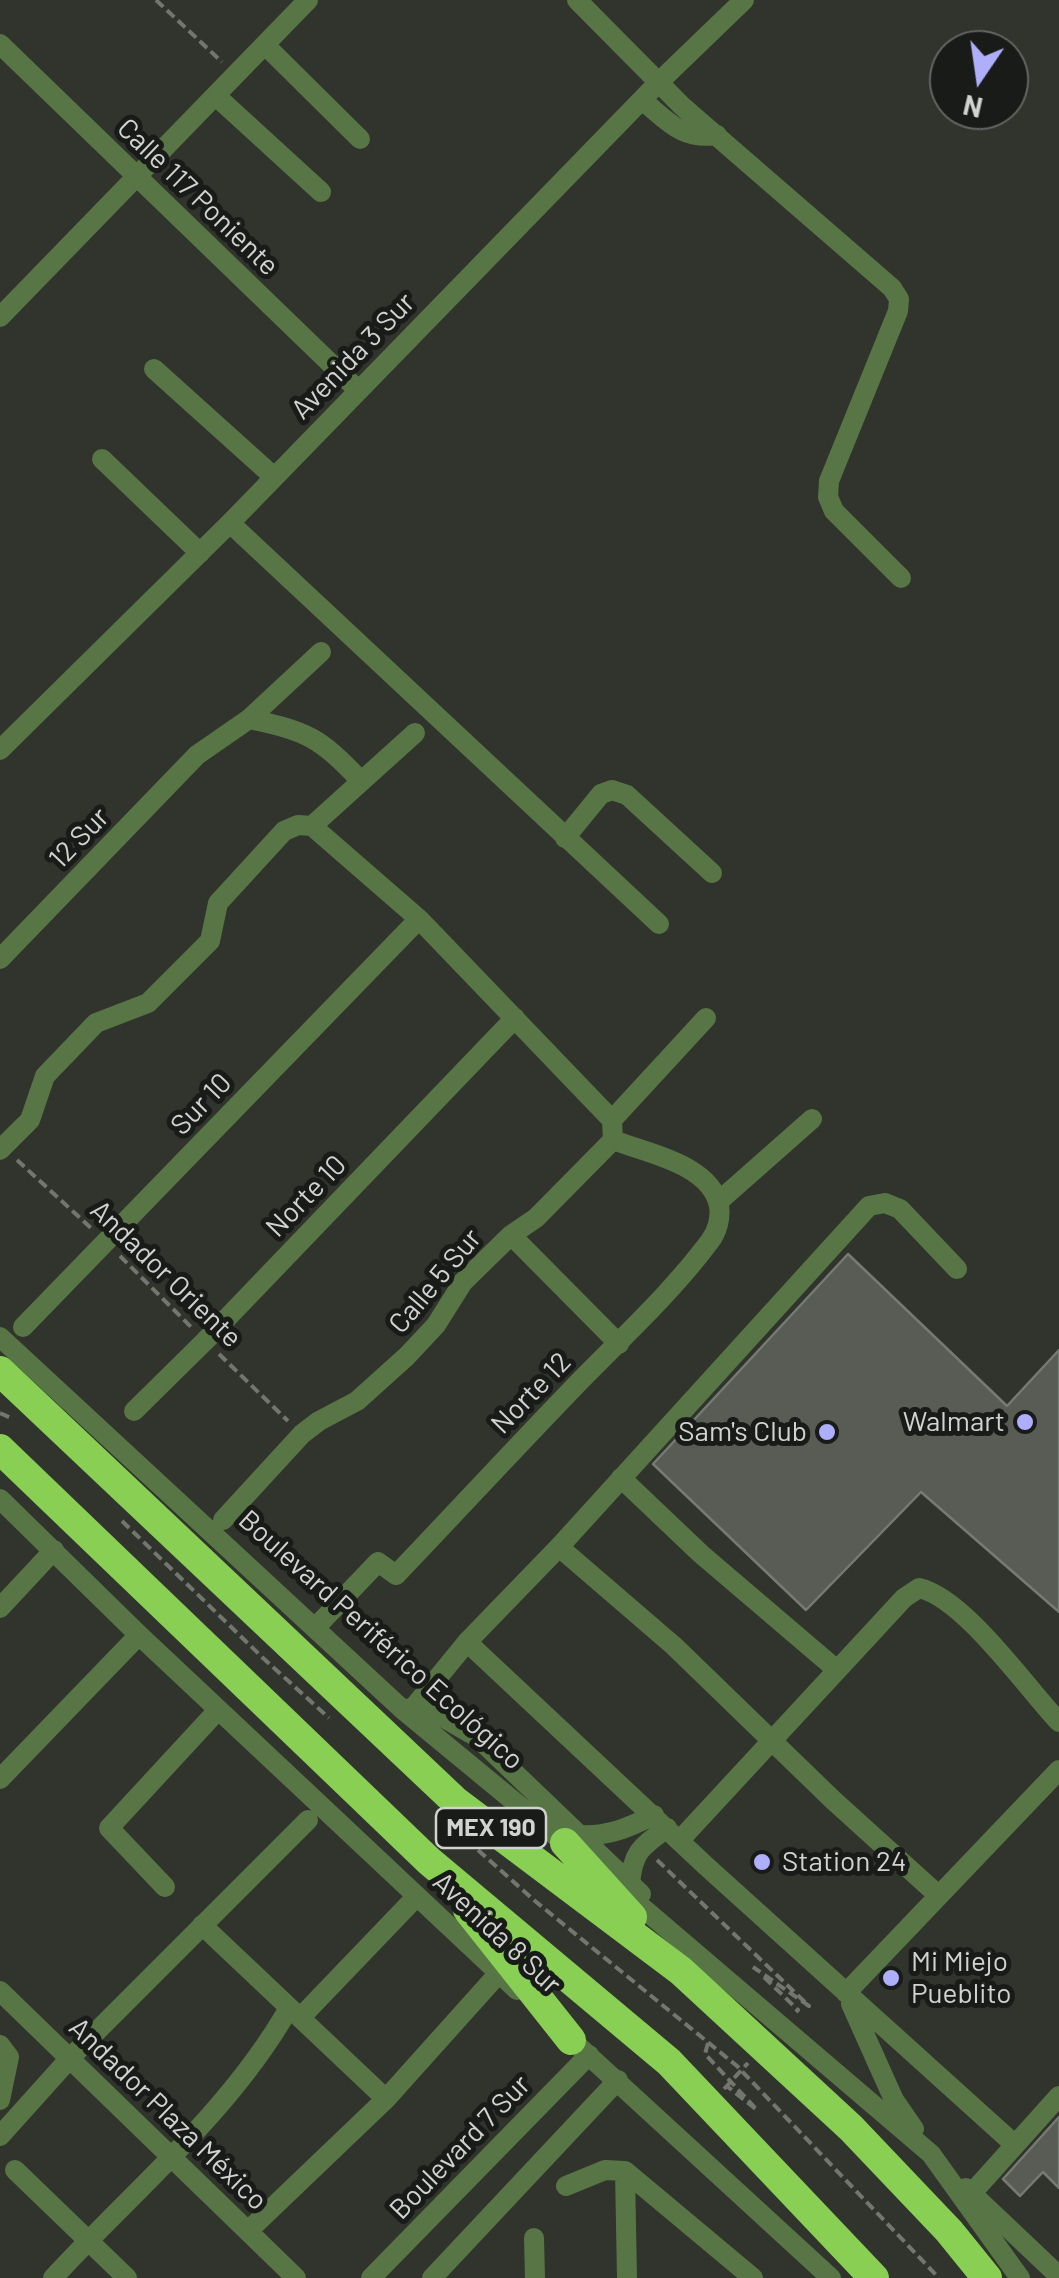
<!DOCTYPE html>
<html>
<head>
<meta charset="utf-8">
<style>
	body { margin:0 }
	#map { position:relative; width:1059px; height:2278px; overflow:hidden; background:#30342d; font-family:Barlow,sans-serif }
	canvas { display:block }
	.north { position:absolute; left:929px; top:30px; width:100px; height:100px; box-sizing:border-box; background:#191b18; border:2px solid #626561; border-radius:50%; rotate:193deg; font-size:28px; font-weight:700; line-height:40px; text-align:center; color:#d0d3cf }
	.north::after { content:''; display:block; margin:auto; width:35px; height:45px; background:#aeaefa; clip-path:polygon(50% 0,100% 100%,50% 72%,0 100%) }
</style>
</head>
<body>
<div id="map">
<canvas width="1059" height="2278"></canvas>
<div class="north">N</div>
</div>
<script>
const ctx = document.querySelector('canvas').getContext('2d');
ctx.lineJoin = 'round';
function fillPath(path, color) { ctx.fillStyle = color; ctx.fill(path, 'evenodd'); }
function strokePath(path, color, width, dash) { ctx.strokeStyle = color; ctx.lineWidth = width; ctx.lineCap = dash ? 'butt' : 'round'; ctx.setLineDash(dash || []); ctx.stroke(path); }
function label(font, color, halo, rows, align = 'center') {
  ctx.font = font + ' Barlow,sans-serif'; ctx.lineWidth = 10; ctx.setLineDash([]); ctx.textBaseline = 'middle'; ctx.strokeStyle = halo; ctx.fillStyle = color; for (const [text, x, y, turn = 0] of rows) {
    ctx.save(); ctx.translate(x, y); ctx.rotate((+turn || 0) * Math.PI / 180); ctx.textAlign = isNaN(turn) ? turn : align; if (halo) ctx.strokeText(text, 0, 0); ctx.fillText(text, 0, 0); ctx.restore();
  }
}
const building = new Path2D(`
	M848,1254l159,152 52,-56v262l-138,-120 -115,118 -153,-146z
	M1059,2117v71l-16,-16 -23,24 -17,-17z`);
fillPath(building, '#585c55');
strokePath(building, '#757a73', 2.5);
strokePath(new Path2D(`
	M156,0l66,62
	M17,1160l74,68
	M120,1256l71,71
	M219,1354l69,67
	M0,1413l13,6
	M122,1521l141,137 66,60
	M478,1850l57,51 202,165 202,212
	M657,1860l152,146 -56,-39
	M764,1977l34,33 -2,2
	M708,2043l-3,11 52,56 -29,-23
	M724,2089l24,-26`), '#737670', 4, [10, 5]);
strokePath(new Path2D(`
	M577,0l105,106 210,182 7,11 -1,12 -69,170 -1,16 6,14 67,67
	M0,44l358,346
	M265,45l95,94
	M216,96l105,96
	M642,100c26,21 39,40 75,35
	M0,317l308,-317
	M154,369l120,108
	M102,459l98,94
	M230,523l429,401
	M249,719c58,12 70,18 111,61
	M0,750l230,-227 429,-441 85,-82
	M312,826l107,93 193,201
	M565,838l36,-44 11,-4 15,5 85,78
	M0,959l197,-204 52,-36 72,-67
	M0,1150l30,-30 15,-44 51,-53 52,-20 62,-62 8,-38 66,-72 14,-6 14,1 103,-93
	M718,1202l94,-83
	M511,1235l108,109
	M23,1327l396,-408
	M0,1337l402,372 171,141
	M134,1411l71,-70 310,-323
	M621,1478l80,76 136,116
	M0,1499l139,136 378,355
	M223,1520l79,-86 17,-13 38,-20 50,-45 29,-31 27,-43 48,-47 25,-17 77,-78 -1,-20 94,-102
	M559,1547l115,99 159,154 105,95
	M0,1608l54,-58
	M315,1628l63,-66 18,13c62,-65 122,-130 184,-194 44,-45 92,-89 130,-140 7,-9 11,-23 9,-35 -8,-42 -73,-53 -106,-66
	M467,1642l239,224 308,278
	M413,1708l54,-66 92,-95 310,-341 16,-3 15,6 57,60
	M405,1709l8,-1 26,7 38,22 164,157
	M0,1779l139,-144
	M578,1835c29,2 50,-7 76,-20
	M679,1841l225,-243 15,-10c45,10 107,99 140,134
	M630,1884c3,-33 11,-37 37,-56
	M165,1887l-56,-59 109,-118
	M623,1891l308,263 89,124
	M202,1925l184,174
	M0,1991l296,287
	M846,1993l213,-223
	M851,2004l43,96 20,29
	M301,2017l116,-121
	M564,2033l267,245
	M0,2045l9,12 -9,43
	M0,2136l71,-79 237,-237
	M15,2170l112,108
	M625,2171l2,107
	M566,2186l39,-16 20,1 128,107
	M966,2188l93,88
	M972,2193l87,-97
	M248,2231l138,-132 113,-126
	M534,2238l1,40
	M53,2278c81,-88 176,-165 236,-270
	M371,2278l218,-223
	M432,2278l186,-198`), '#587546', 20);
strokePath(new Path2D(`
	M0,1371l455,430 226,170 170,157 98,103 38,47
	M0,1449l429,412 240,201 205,216
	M565,1843l67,74
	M468,1910l103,130`), '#89cf54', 30);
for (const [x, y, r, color] of [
	[1025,1422,10,"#aeaefa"],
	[827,1432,10,"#aeaefa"],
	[762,1862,10,"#aeaefa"],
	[891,1978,10,"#aeaefa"]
]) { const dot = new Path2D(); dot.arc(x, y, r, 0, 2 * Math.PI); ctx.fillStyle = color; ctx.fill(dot); strokePath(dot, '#191b18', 4); }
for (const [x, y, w] of [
	[491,1828,110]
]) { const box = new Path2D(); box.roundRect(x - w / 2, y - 20, w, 40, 8); ctx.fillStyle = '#191b18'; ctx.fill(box); strokePath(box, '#d0d3cf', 2.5); }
label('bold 25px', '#d0d3cf', null, [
	["MEX 190",491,1828]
]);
label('28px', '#d0d3cf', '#191b18', [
	["Calle 117 Poniente",198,197,44],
	["Avenida 3 Sur",353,356,-46],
	["12 Sur",79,838,-46],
	["Sur 10",201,1104,-46],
	["Norte 10",306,1196,-46],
	["Andador Oriente",166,1274,44],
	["Calle 5 Sur",435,1281,-50],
	["Norte 12",531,1393,-46],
	["Boulevard Periférico Ecológico",381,1640,42],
	["Avenida 8 Sur",497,1933,43],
	["Andador Plaza México",168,2114,44],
	["Boulevard 7 Sur",460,2147,-46]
]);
label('28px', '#d0d3cf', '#191b18', [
	["Walmart",1005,1422],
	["Sam's Club",807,1432],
	["Station 24",782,1862,"left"],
	["Mi Miejo",911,1962,"left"],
	["Pueblito",911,1994,"left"]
], 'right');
</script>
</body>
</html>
